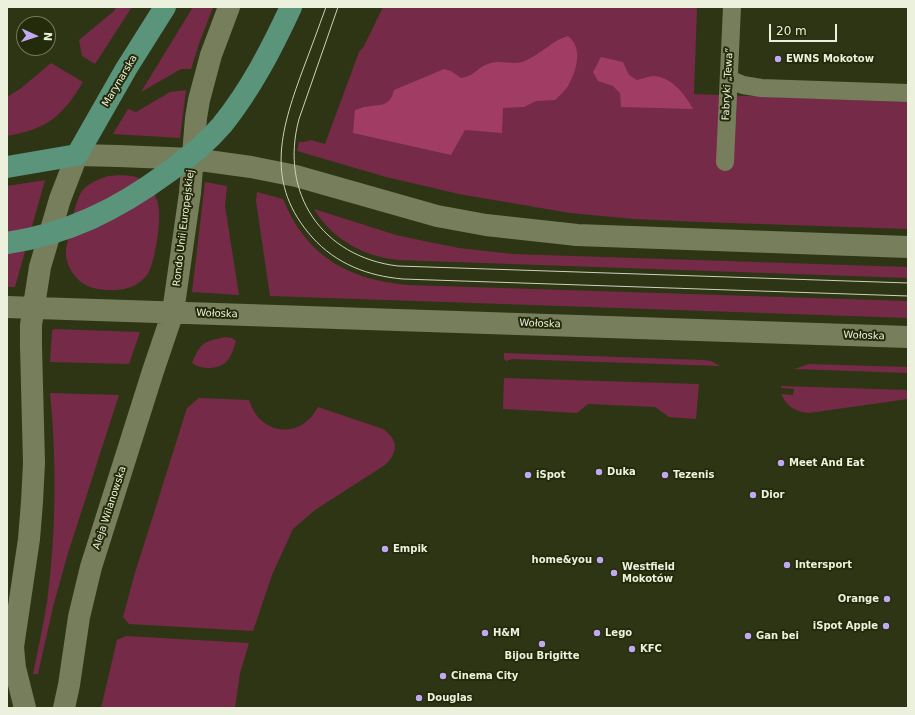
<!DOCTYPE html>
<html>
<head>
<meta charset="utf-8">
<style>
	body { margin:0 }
	#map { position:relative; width:915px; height:715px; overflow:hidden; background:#2e3515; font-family:"DejaVu Sans",sans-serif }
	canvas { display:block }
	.frame { position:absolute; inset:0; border:8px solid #ecf1de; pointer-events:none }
	.north { position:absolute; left:16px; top:16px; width:40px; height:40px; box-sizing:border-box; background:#242b0a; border:1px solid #747a5f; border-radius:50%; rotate:93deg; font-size:11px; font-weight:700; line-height:16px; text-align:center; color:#ecf1de }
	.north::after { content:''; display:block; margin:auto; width:14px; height:18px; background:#c1a8f3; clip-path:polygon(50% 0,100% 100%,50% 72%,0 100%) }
	.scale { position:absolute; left:769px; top:24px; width:68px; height:18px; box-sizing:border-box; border:2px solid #ecf1de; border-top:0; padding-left:5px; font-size:12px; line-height:14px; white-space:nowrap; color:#ecf1de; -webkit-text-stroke:3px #242b0a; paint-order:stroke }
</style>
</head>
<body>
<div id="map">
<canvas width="915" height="715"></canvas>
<div class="frame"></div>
<div class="north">N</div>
<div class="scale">20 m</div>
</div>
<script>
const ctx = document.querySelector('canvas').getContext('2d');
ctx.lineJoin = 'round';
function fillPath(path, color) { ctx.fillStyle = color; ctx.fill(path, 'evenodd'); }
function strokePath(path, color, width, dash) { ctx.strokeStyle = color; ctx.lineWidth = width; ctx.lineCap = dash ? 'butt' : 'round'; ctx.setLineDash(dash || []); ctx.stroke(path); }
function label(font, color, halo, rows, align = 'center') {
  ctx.font = font + ' "DejaVu Sans",sans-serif'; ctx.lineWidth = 4; ctx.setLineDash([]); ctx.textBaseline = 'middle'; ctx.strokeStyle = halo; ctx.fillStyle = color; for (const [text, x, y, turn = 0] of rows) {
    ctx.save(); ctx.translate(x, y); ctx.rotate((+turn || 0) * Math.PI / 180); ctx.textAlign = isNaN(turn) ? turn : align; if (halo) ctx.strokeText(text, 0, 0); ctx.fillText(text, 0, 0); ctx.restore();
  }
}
fillPath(new Path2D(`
	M116,7h16l-37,57 -13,-8 -3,-16 35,-29z
	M193,7h20l-13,34 -9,28h-10l-40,23z
	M383,7h314l-3,87 214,8v127l-207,-7 -67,-3 -64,-6 -111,-19 -73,-17 -89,-26 2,-9h5l7,-2 14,4 34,-92 5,-6z
	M51,63l32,19c-21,35 -36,47 -76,54v-39l13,-8z
	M186,90l-6,48 -67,-4 15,-25 8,3 34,-20z
	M108,176c10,-1 24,-2 33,3 8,5 15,16 17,25 4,13 -3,61 -11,71 -11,13 -22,15 -38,15 -10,0 -20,-2 -28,-8 -11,-9 -18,-24 -14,-38 3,-13 8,-43 15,-53 6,-8 17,-12 26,-15z
	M45,180l-30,107h-8v-101z
	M205,182l22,4 -2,20 14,89 -47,-3z
	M257,192l26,7c23,57 65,81 125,86l500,16v17l-638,-22 -14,-95z
	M314,209l82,26 28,6 35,7 54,6 395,13v11l-510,-18c-35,-4 -65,-20 -84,-51z
	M54,329l86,3 -11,32 -79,-2 2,-31z
	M225,337l7,1 4,3c-2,7 -4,14 -9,20 -8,9 -26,9 -35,2 9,-21 11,-21 33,-26z
	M504,353l199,7 8,1 9,5 -208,-7 -6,2 -2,-2z
	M809,364l99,3v6l-114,-4z
	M504,378l195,6 -3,35 -27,-2 -14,-10 -67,-3 -11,9 -74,-4z
	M781,386l127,4v9l-99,14c-13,-1 -22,-6 -28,-19l12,1 1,-6 -13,-1z
	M50,393l69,2 -51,158 -15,54 -15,67h-5c5,-24 10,-48 14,-72 9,-69 10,-140 3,-209z
	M199,398l50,2c11,36 52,40 69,7l65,22c16,11 15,24 2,36l-70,45 -22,19 -21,46 -19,56 -124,-7 -6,-7 11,-41 53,-168z
	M126,636l123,7 -9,30 -5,35h-134l16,-68z`), '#752a48');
fillPath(new Path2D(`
	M568,36c16,12 8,36 0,50 -3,5 -9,10 -13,14l-19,1 -12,6 -21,1 -1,25 -37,-3 -14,25 -98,-22 2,-23c4,-1 7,-3 10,-3 14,-3 25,1 29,-17l50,-21 7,2 10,7c14,-2 15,-10 27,-14 12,-5 26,2 37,-3 16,-7 28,-21 43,-25z
	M601,57l22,5 6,13 8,5c5,-1 10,-3 15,-4 19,0 33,18 41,33l-72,-2 -1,-14 -7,-7 -15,-5 -5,-9z`), '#a13d64');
strokePath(new Path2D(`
	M729,79l14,6 18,3 147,5
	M725,162l7,-155`), '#767e5b', 18);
strokePath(new Path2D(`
	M7,307l901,30
	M25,708l-10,-40 -2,-21 16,-108 3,-37 2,-39 -3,-117v-21l9,-58 20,-68 17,-44 42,1 74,3 58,8 45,9 141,40 49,9 91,10 331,12
	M64,708l5,-23 10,-68 12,-50 62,-196 20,-59 17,-119 6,-75 3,-18 12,-45 18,-48`), '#767e5b', 22);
strokePath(new Path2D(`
	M7,167l70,-12 49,-86 39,-62
	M7,243c61,-9 111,-34 160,-70 21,-16 38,-28 55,-48 29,-36 50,-77 69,-118`), '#5a947b', 22);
strokePath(new Path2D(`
	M326,7c-8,22 -16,44 -24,65 -22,60 -37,112 10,165 24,27 56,39 91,42l505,17
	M338,7l-39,112c-20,74 23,138 99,147l510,17`), '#ccd2bd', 1);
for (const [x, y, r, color] of [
	[778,59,4,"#c1a8f3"],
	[781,463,4,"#c1a8f3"],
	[599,472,4,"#c1a8f3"],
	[528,475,4,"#c1a8f3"],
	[665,475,4,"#c1a8f3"],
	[753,495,4,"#c1a8f3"],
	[385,549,4,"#c1a8f3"],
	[600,560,4,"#c1a8f3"],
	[787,565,4,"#c1a8f3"],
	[614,573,4,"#c1a8f3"],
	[887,599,4,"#c1a8f3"],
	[886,626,4,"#c1a8f3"],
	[485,633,4,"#c1a8f3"],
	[597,633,4,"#c1a8f3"],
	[748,636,4,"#c1a8f3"],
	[542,644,4,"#c1a8f3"],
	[632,649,4,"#c1a8f3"],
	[443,676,4,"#c1a8f3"],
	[419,698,4,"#c1a8f3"]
]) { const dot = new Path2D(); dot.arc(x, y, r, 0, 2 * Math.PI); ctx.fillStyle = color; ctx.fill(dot); strokePath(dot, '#242b0a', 1.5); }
label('bold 10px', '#ecf1de', '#242b0a', [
	["EWNS Mokotow",786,59],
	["Meet And Eat",789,463],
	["Duka",607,472],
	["iSpot",536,475],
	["Tezenis",673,475],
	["Dior",761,495],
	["Empik",393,549],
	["home&you",592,560,"right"],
	["Intersport",795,565],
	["Westfield",622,567],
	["Mokotów",622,579],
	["Orange",879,599,"right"],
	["iSpot Apple",878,626,"right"],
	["H&M",493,633],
	["Lego",605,633],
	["Gan bei",756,636],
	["KFC",640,649],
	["Bijou Brigitte",542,656,"center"],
	["Cinema City",451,676],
	["Douglas",427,698]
], 'left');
label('10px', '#ecf1de', '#242b0a', [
	["Marynarska",120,81,-59],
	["Fabryki „Tewa”",728,84,-87],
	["Rondo Unii Europejskiej",184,228,-83],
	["Wołoska",217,314,2],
	["Wołoska",540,324,2],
	["Wołoska",864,336,2],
	["Aleja Wilanowska",110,508,-72]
]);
</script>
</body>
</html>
